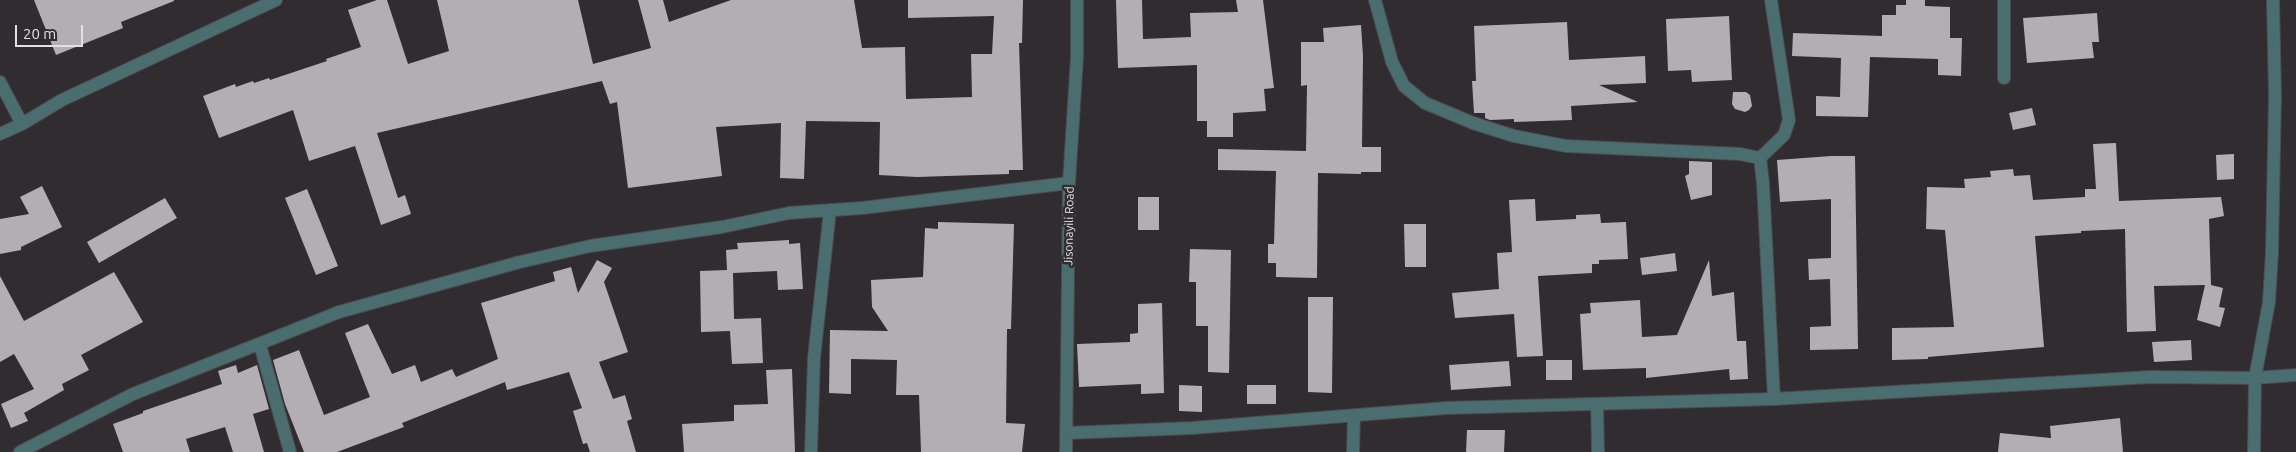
<!DOCTYPE html>
<html>
<head>
<meta charset="utf-8">
<style>
	body { margin:0 }
	#map { position:relative; width:2296px; height:452px; overflow:hidden; background:#302c30; font-family:Ubuntu,sans-serif }
	canvas { display:block }
	.scale { position:absolute; left:15px; top:25px; width:68px; height:22px; box-sizing:border-box; border:2px solid #e3e0e3; border-top:0; padding-left:6px; font-size:15px; line-height:18px; white-space:nowrap; color:#e3e0e3; -webkit-text-stroke:4px #302c30; paint-order:stroke }
</style>
</head>
<body>
<div id="map">
<canvas width="2296" height="452"></canvas>
<div class="scale">20 m</div>
</div>
<script>
const ctx = document.querySelector('canvas').getContext('2d');
ctx.lineJoin = 'round';
function fillPath(path, color) { ctx.fillStyle = color; ctx.fill(path, 'evenodd'); }
function strokePath(path, color, width, dash) { ctx.strokeStyle = color; ctx.lineWidth = width; ctx.lineCap = dash ? 'butt' : 'round'; ctx.setLineDash(dash || []); ctx.stroke(path); }
function label(font, color, halo, rows, align = 'center') {
  ctx.font = font + ' Ubuntu,sans-serif'; ctx.lineWidth = 5; ctx.setLineDash([]); ctx.textBaseline = 'middle'; ctx.strokeStyle = halo; ctx.fillStyle = color; for (const [text, x, y, turn = 0] of rows) {
    ctx.save(); ctx.translate(x, y); ctx.rotate((+turn || 0) * Math.PI / 180); ctx.textAlign = isNaN(turn) ? turn : align; if (halo) ctx.strokeText(text, 0, 0); ctx.fillText(text, 0, 0); ctx.restore();
  }
}
fillPath(new Path2D(`
	M34,0h140v1l-53,21 2,6 -67,27z
	M377,0h10l21,64 41,-13 -12,-51h141l15,64 58,-16 -13,-48h25l6,22 62,-22h123l8,48 43,-1 1,52 66,-2 -1,-43h21l2,-38 -86,2v-18h115l-1,43h-3l4,127h-14v4l-92,3 -38,-2 1,-53 -74,-1 -2,58 -24,-1 1,-55 -65,4 6,49 -94,12 -11,-86 -7,2 -8,-23 -225,52 21,65 7,-3 6,19 -30,11 -26,-79 -46,15 -16,-51 -74,28 -16,-42 32,-12 1,3 17,-6 1,2 15,-5 1,2 57,-19 -1,-2 35,-12 -13,-37z
	M1116,0h26l1,39 48,-2 -1,-24 48,-1 -2,-12h27l11,88 -10,1 2,22 -33,2v24h-26v-16h-10v-56l-79,3z
	M1906,0h19v6l25,1v31h12l-1,38 -23,-1v-16l-68,-2 -2,60 -52,-1v-20l24,1 1,-39 -49,-2 1,-23 89,3v-21h14v-10h10z
	M2097,13l2,29h-7l2,16 -67,5 -4,-45z
	M1729,16l3,64 -40,2 -1,-12 -23,1 -2,-52z
	M1567,22l2,38 76,-4 1,27 -47,2 39,17 -67,4 1,14 -58,2v-3l-24,1 -5,-2v-5h-11l-2,-32h4l-2,-55z
	M1361,25l2,31 -1,91h19v25h-20v2l-43,-1 -1,105 -41,-1v-14h-8v-19h6l2,-73 -58,-1v-21l88,2 1,-66 -6,1v-44h23l-1,-14z
	M1733,92h13l4,3 2,11 -3,4 -4,2 -10,-3 -3,-5z
	M2032,108l4,17 -23,5 -4,-17z
	M2116,143l3,58 102,-4 3,19 -15,3 2,66 12,3 -4,19 6,1 -5,19 -23,-7 8,-35 -51,1 2,45 -29,1 -2,-103 -44,2v2l-46,3 9,111 -116,10v2l-36,1v-32l62,-1 -9,-97 -19,-1 1,-42 38,1 -1,-9 27,-2 -1,-6 23,-2 1,7 16,-1 3,25 52,-3v-8h11l-3,-45z
	M2234,154v25l-17,1 -1,-25z
	M1831,156h24l3,193 -48,1v-23l21,-1 -1,-47 -21,1 -1,-21 23,-1v-59l-51,3 -3,-42z
	M1689,161l23,1v33l-21,5 -6,-24 4,-2z
	M42,186l20,41 -41,20v3l-21,4v-35l29,-5 -9,-17z
	M307,189l31,77 -22,9 -31,-77z
	M1138,197h21v33h-21z
	M165,198l12,20 -78,45 -12,-21z
	M1535,199l1,22 40,-2v-4l24,-1 1,9 25,-1 2,37 -29,1v4h-7v9l-54,3 5,80 -26,1 -3,-43 -59,4 -3,-25 47,-4 -2,-36 15,-1 -3,-52z
	M938,222l76,2 -3,105h-4l-1,94 19,1 -3,28h-101l-2,-57h-23l1,-35 -46,-1v35l-22,-1 1,-63 58,1 -16,-24 -1,-27 52,-3 2,-49 13,1z
	M1404,224h22v43h-21z
	M789,240v4l11,-1 3,46 -25,1 -1,-19 -44,2 1,46 27,-1 2,45 -31,1 -2,-33 -29,1 -1,-61 27,-1 -1,-20 12,-1 -1,-6z
	M1190,249l41,1 -2,123 -21,-1v-46h-12v-44h-7z
	M1675,253l2,18 -35,4 -2,-17z
	M597,260l15,8 -8,14 24,70 -29,10 14,37 12,-4 7,24 -5,2 9,31h-46l-3,-9 -4,1 -10,-33 9,-3 -13,-36 -62,18 -2,-8 -103,41 2,4 -67,25h-33l-19,-48 -12,-44 26,-10 25,65 46,-18 -25,-64 23,-9 24,50 23,-9 6,17 31,-13 4,8 42,-18 -17,-56 74,-22 -2,-9 18,-5 7,26z
	M1709,260l3,36 22,-4 3,49h9l2,38 -18,1 -1,-11 -83,9v-10l-63,2 -3,-56 11,-1 -1,-10 50,-3 2,37 35,-2z
	M114,272l29,50 -62,33 8,15 -27,14 2,6 -40,23 4,8 -17,7 -10,-24 33,-15 -20,-35 -14,8v-86l24,45z
	M1308,297h25l-1,96 -24,-1z
	M1162,303l2,90 -23,1v-10l-62,3 -2,-43 53,-2v-8l8,-1v-29z
	M2191,340l1,20 -38,2 -2,-20z
	M1546,360h26v20h-26z
	M1509,361l2,25 -60,4 -2,-25z
	M236,365l2,8 19,-8 12,44 -16,5 11,38h-31l-8,-25 -39,12 4,13h-67l-10,-28 30,-11v-2l79,-27 -4,-13z
	M792,369l3,83h-111l-2,-28 52,-3v-16l34,-1 -2,-34z
	M1179,385l23,1v26l-23,-1z
	M1247,385h29v19h-29z
	M2120,418l3,34h-125l2,-19 51,5 -1,-12z
	M1467,430h38l-1,22h-38z`), '#b3aeb3');
const minor = new Path2D(`
	M1375,0l17,62 12,24 21,17 48,20 41,13 52,10 174,8 20,4
	M1771,0l18,120 -5,15 -24,23 3,25 11,216
	M2004,78v-78
	M0,82l22,42
	M0,134l22,-10 40,-24 214,-100
	M260,345l30,107
	M1597,404l1,48
	M1066,433l126,-5 254,-20 328,-9 376,-22 105,1 41,-3
	M20,452l113,-58 206,-82 181,-50 70,-16 132,-19 67,-14 73,-5 207,-25
	M811,452l3,-94 16,-148
	M1066,452l3,-269 8,-126v-57
	M1353,452l1,-37
	M2254,452l1,-74 14,-76 3,-50 3,-156 -2,-96`);
strokePath(minor, '#4d494d', 14);
strokePath(minor, '#4a6d70', 12);
label('12px', '#e3e0e3', '#302c30', [
	["Jisonayili Road",1069,226,-89]
]);
</script>
</body>
</html>
